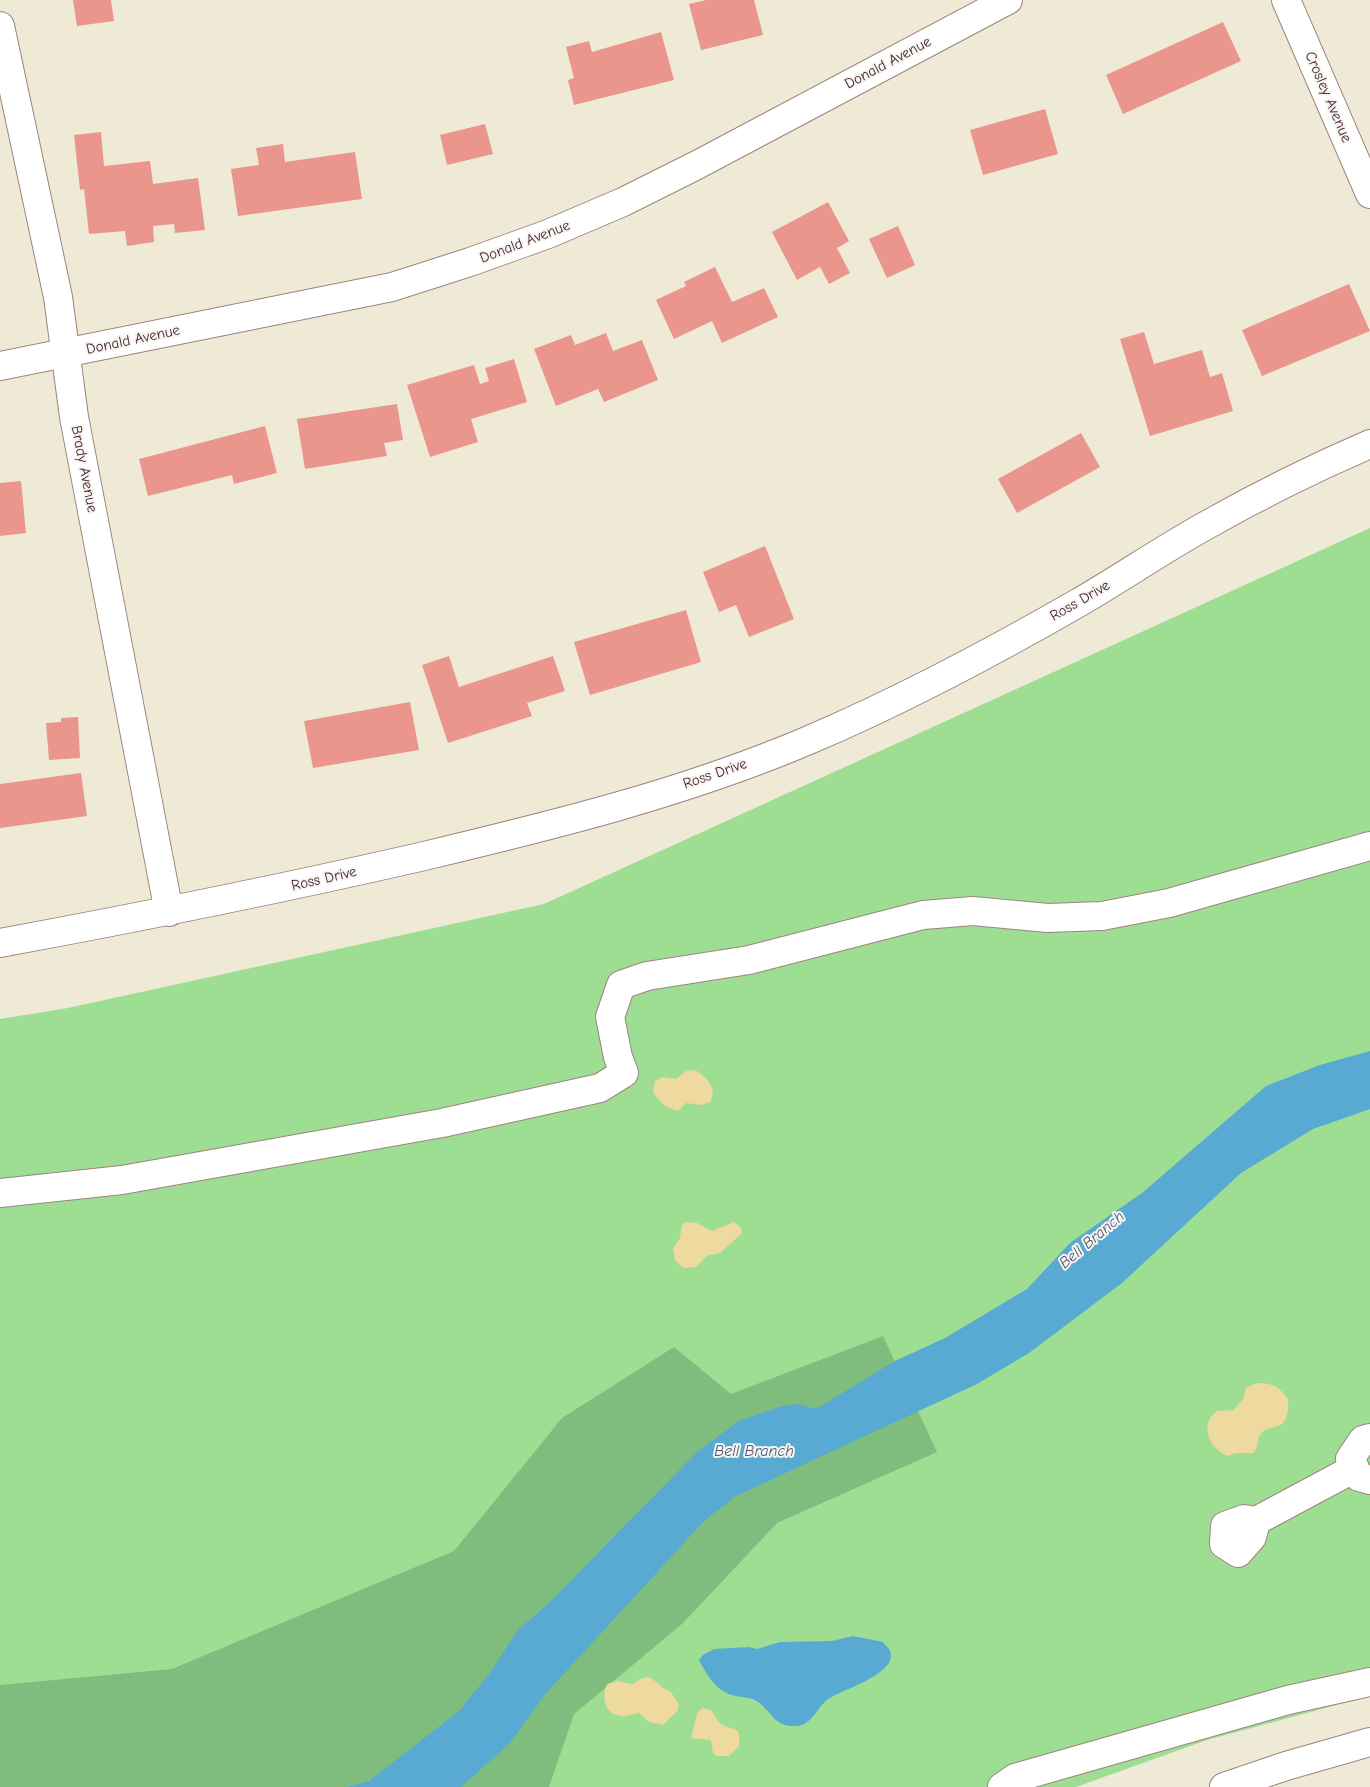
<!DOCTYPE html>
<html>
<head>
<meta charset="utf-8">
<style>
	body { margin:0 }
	canvas { display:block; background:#eeead5 }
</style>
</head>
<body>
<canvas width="1370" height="1787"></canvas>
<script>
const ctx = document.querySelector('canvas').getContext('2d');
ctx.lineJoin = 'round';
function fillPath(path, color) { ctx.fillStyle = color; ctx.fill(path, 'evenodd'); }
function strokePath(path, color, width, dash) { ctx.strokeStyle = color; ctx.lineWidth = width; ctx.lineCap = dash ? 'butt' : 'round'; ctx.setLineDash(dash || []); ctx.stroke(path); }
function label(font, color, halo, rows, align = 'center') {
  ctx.font = font + ' "Comic Neue",sans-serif'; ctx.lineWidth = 4; ctx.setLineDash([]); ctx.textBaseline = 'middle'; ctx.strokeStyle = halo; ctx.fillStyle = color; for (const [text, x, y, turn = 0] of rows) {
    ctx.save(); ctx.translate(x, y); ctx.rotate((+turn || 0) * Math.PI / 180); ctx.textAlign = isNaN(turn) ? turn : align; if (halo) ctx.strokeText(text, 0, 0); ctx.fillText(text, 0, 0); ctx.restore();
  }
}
fillPath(new Path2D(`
	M1370,528v1168l-163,44 -131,47h-1076v-768l68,-11 476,-104z`), '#9ede93');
fillPath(new Path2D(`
	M883,1336l54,116 -160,71 -94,100 -109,91 -25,73h-549v-102l172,-16 282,-118 108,-133 112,-71 57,47z`), '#7ebd7d');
fillPath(new Path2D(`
	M695,1070c12,7 23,18 15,32l-9,3 -15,-2 -8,8c-13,-4 -19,-8 -25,-20l2,-10 7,-4 14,2 10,-8z
	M686,1222l11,1 15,8 22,-9 7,6 1,5 -22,20 -12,2 -12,12 -13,1 -8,-8 -2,-12 7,-10 2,-13z
	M1257,1383c16,0 22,4 31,16 2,38 -19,22 -28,36 -4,6 -1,12 -7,18h-18l-6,3c-19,-5 -31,-32 -12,-45l17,-1 9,-11 3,-11z
	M647,1677c10,2 13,12 23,14l9,13 -1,6 -15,15 -14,-3 -10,-9c-5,0 -9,3 -15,3 -19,0 -23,-18 -17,-32l10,-3 16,3 7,-5z
	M702,1708l9,2c3,4 6,11 10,14 14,8 20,0 18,22l-10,10h-12l-4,-3 -2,-13 -20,-2 6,-24z`), '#eeda9e');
fillPath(new Path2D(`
	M1370,1051v58l-57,20 -72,44 -119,110 -93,70 -52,31 -241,112 -31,24 -158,172 -39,53 -47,42h-114l22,-6 90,-70 31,-38 28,-43 30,-26 150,-153 41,-30 43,-15 16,-2 18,5 79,-48 50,-23 82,-49 43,-46 72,-50 124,-107 54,-21z
	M853,1636l30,6c2,3 6,6 7,9 9,23 -50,39 -63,49 -10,8 -16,26 -31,26 -22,1 -24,-14 -38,-24 -6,-5 -14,-4 -22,-6 -19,-3 -29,-21 -37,-36l4,-5 11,-6 35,-2 8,2 23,-7 52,-1z`), '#58aad3');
fillPath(new Path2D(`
	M73,0h38l3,21 -37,5z
	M706,0h48l9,35 -62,15 -12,-46z
	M1223,22l18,39 -118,53 -17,-39z
	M661,32l13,48 -100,25 -6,-25 6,-2 -8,-31 23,-6 3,11z
	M1045,109l13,45 -75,21 -13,-45z
	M485,124l8,30 -46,11 -7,-30z
	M101,132l3,34 46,-5 3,23 45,-6 7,52 -30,3 -1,-9 -21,2 1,16 -27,4 -2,-15 -36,3 -5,-45 -4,1 -6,-55z
	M283,144l2,18 70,-10 7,47 -124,17 -7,-47 28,-4 -3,-17z
	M828,202l21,39 -12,7 13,25 -21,11 -9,-17 -23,13 -25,-48z
	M898,226l17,39 -28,13 -18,-39z
	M715,267l17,35 32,-14 14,29 -56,26 -10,-22 -38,18 -18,-39 30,-14 -2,-4z
	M1349,284l21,47 -108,45 -20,-46z
	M1144,332l10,32 48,-14 8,27 12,-4 11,38 -83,25 -30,-97z
	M606,333l7,18 29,-11 16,40 -54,22 -6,-13 -42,17 -22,-57 37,-14 4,10z
	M514,359l13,43 -56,17 7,23 -48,15 -23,-72 67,-20 6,19 9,-3 -4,-13z
	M397,404l6,36 -19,3 3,13 -82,13 -8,-50z
	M265,426l12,47 -43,11 -2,-9 -84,21 -9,-37z
	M1081,433l19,34 -83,46 -19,-34z
	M21,481l5,52 -26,3v-53z
	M765,546l29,73 -45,18 -13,-32 -17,7 -16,-40z
	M686,610l15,52 -111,33 -16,-53z
	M449,656l10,31 94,-31 12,35 -38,12 5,13 -84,27 -26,-78z
	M410,702l9,48 -106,18 -9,-47z
	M78,717l2,41 -31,2 -3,-37 15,-1v-4z
	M81,773l6,43 -87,12v-44z`), '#ea968d');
const minor = new Path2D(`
	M1286,0l84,194
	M0,26l58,271 16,120 95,495
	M0,366l392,-79 78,-25 78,-28 75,-32 74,-37 311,-165
	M0,943c141,-26 280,-54 420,-86 130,-31 265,-64 389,-117 92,-39 182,-87 269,-137 43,-25 84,-53 127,-77 53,-30 109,-58 165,-82
	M0,1193l122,-13 320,-57 158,-35 24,-15 -6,-16 -8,-40 11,-32 26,-9 102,-16 174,-45 50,-4 75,7 54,-2 67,-13 201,-57
	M1370,1438l-7,2 -13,19 9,18 11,3
	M1256,1521l-4,16 -14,16 -14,-9 1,-18 19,-7 12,2 99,-53
	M1002,1787l13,-9 273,-78 82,-18
	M1224,1787l62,-21 84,-24`);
strokePath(minor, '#9c8480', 30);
strokePath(minor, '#fff', 28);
label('15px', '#4a1f2b', '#f6f6f2', [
	["Donald Avenue",888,63,-28],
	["Crosley Avenue",1328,97,67],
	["Donald Avenue",525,242,-21],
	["Donald Avenue",133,340,-12],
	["Brady Avenue",84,469,79],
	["Ross Drive",1080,601,-30],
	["Ross Drive",715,774,-19],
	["Ross Drive",324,879,-13]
]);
label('italic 16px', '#50576e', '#f6f6f2', [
	["Bell Branch",1092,1240,-40],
	["Bell Branch",754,1451]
]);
</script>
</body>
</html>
